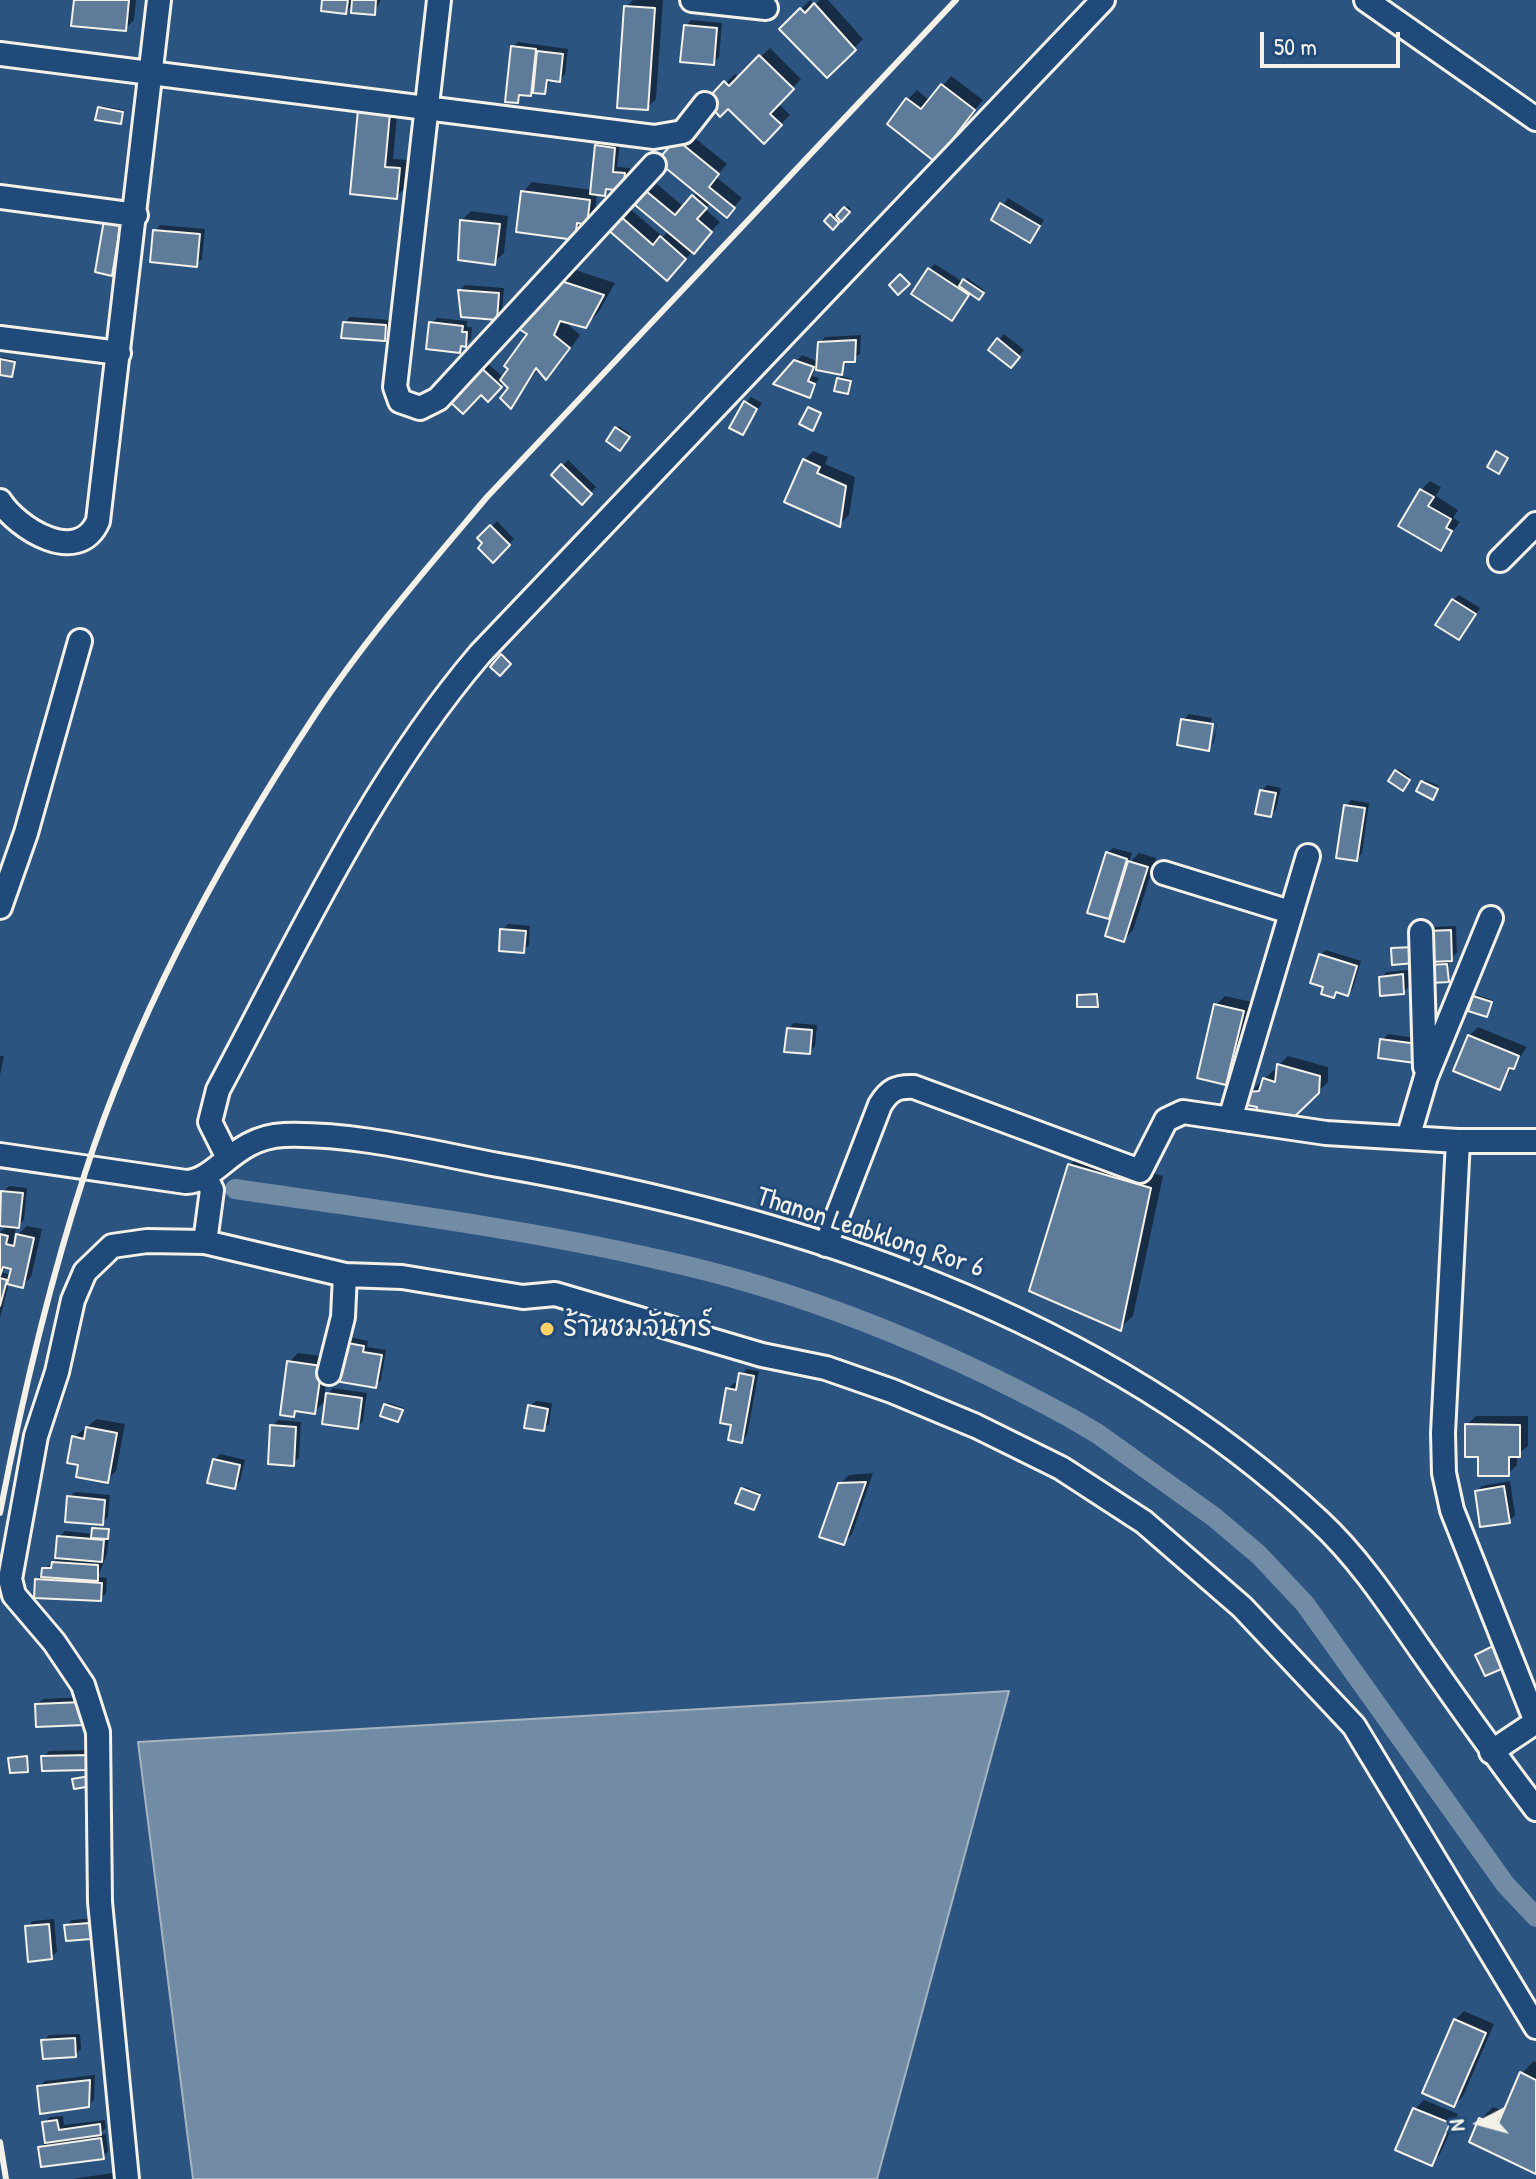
<!DOCTYPE html>
<html>
<head>
<meta charset="utf-8">
<style>
	body { margin:0 }
	#map { position:relative; width:1536px; height:2179px; overflow:hidden; background:#2c5481; font-family:"Patrick Hand",sans-serif }
	canvas { display:block }
	.north { position:absolute; left:1440px; top:2083px; width:80px; height:80px; -webkit-text-stroke:6px #1f4a7a; paint-order:stroke; rotate:264deg; font-size:22px; font-weight:700; line-height:32px; text-align:center; color:#f4f1e8 }
	.north::after { content:''; display:block; margin:auto; width:28px; height:36px; background:#f4f1e8; clip-path:polygon(50% 0,100% 100%,50% 72%,0 100%) }
	.scale { position:absolute; left:1260px; top:32px; width:140px; height:36px; box-sizing:border-box; border:4px solid #f4f1e8; border-top:0; padding-left:10px; font-size:24px; line-height:28px; white-space:nowrap; color:#f4f1e8; -webkit-text-stroke:6px #1f4a7a; paint-order:stroke }
</style>
</head>
<body>
<div id="map">
<canvas width="1536" height="2179"></canvas>
<div class="north">N</div>
<div class="scale">50 m</div>
</div>
<script>
const ctx = document.querySelector('canvas').getContext('2d');
ctx.lineJoin = 'round';
function fillPath(path, color) { ctx.fillStyle = color; ctx.fill(path, 'evenodd'); }
function strokePath(path, color, width, dash) { ctx.strokeStyle = color; ctx.lineWidth = width; ctx.lineCap = dash ? 'butt' : 'round'; ctx.setLineDash(dash || []); ctx.stroke(path); }
function label(font, color, halo, rows, align = 'center') {
  ctx.font = font + ' "Patrick Hand","Playpen Sans Thai",sans-serif'; ctx.lineWidth = 6; ctx.setLineDash([]); ctx.textBaseline = 'middle'; ctx.strokeStyle = halo; ctx.fillStyle = color; for (const [text, x, y, turn = 0] of rows) {
    ctx.save(); ctx.translate(x, y); ctx.rotate((+turn || 0) * Math.PI / 180); ctx.textAlign = isNaN(turn) ? turn : align; if (halo) ctx.strokeText(text, 0, 0); ctx.fillText(text, 0, 0); ctx.restore();
  }
}
const water = new Path2D(`
	M1009,1691l-132,488h-684l-55,-437z`);
fillPath(water, '#738ca6');
strokePath(water, '#a7b4c0', 2);
fillPath(new Path2D(`
	M76,0h60l-2,20 -9,9z
	M324,0h57l-7,13 -21,-9 -7,8z
	M633,0h30l-7,99 -9,9 -21,-101z
	M810,0l5,5 5,-5h8l35,39 -36,36 -45,-46z
	M691,20l31,3 -3,34 -6,6 -27,-37z
	M518,42l50,7 -3,25 -5,6 -9,-1 -6,13 -22,2 -5,7 -5,-54z
	M770,48l31,31 -23,24 12,12 -26,26 -36,-35 -9,-2 -7,-7 23,-23 4,4z
	M951,76l32,24 -48,59 -27,-60 9,-9 13,11z
	M398,105l-5,54 15,1 -3,28 -9,9 -36,-86z
	M102,106l22,4 -1,10 -3,2 -21,-14z
	M686,131l41,33 -11,13 26,21 -15,17 -16,-13 -6,7 15,13 -44,47 -66,-40 19,-21 34,29 6,-7 -21,-37 9,-9 27,23 14,-15 -38,-31z
	M603,141l17,2 -3,24 13,1 -2,15 -17,4 -7,7 -7,-1 -2,20 -21,25 -51,-46 9,-10 60,8 5,-44z
	M1008,198l36,22 -15,21 -36,-22z
	M848,206l3,3 -18,18 -6,-6 7,-8 3,4z
	M471,211l37,5 -4,37 -10,9 -32,-42z
	M126,217l-9,51 -6,5 -5,-53z
	M160,225l45,4 -3,30 -6,5 -41,-33z
	M935,264l28,18 4,-4 17,12 -3,5 -10,-3 -19,27 -22,-50z
	M569,268l46,15 -17,30 -13,13 -23,-7 18,16 -21,30 -12,12 -8,-9 -28,38 -1,-18 -6,-6 -16,17 -7,-6 -32,5 36,-37 19,17z
	M465,285l39,3 -2,24 -5,6 -38,-16 1,-11z
	M350,317l41,3 -1,13 -5,6 -41,-16z
	M437,318l30,3v6h5l-1,12 -12,12 -28,-28z
	M1004,334l20,16 -8,10 -17,-20z
	M861,335l-1,19 -12,6 -7,13 -26,-5 -3,8 7,2 -10,18 -33,-13 26,-28 17,7 1,-19 5,-6z
	M1,357l15,3 -5,15 -11,-2z
	M841,376l11,3 -5,13 -9,-13z
	M751,397l11,6 -19,30 2,-30z
	M619,426l11,8 -8,12 -5,-18z
	M813,451l15,6 -3,7 30,13 -6,38 -9,9 -36,-64z
	M568,460l28,27 -14,15 -28,-27z
	M1430,481l11,6 -5,9 22,14 -5,8 7,4 -20,27 -19,-59z
	M497,521l17,18 -21,21 -13,-22z
	M1459,595l21,13 -21,30 -6,-38z
	M1189,714l23,4 -5,27h5l6,-26 -4,24 -6,6 -25,-29z
	M1399,769l11,8 -5,9 -9,-15z
	M1425,780l14,6 -4,9 -12,-13z
	M1267,785l14,3 -5,21 -5,6 -9,-24z
	M1351,800l18,3 -7,50 -5,6 -11,-53z
	M1113,848l19,5 -3,10 10,-10 17,5 -23,72 -9,10 -10,-28 -5,5 -2,-64z
	M508,924l22,2 -1,19 -6,6 -21,-21z
	M1456,926l1,27 -8,6 -1,21 -18,-14 6,-6 -6,-28 6,-5z
	M1326,950l35,11 -8,27 -6,6 -9,-3 -4,5 -13,-41z
	M1408,970l1,16 -6,6 -22,-15 6,-5z
	M1082,993h17v10l-2,2 -18,-10z
	M1477,995l16,5 -6,15 -12,-18z
	M1225,996l27,6 -17,72 -9,9 -10,-78z
	M794,1023l23,2 -2,21 -5,6 -22,-23z
	M1478,1027l49,20 -28,41 -30,-52z
	M1388,1034l34,5 -2,16 -38,-15z
	M0,1056h4l-4,19z
	M1288,1056l40,11v15l-39,38 -30,-14 -10,-13 25,-23 4,2 1,-7z
	M1082,1153l81,23 -30,140 -13,12 -50,-163z
	M9,1186l18,2 -3,32 -7,6 -4,13 14,-13 15,3 -11,48 -9,9 -13,-3 -9,35v-86l8,-7 -8,-1v-8l3,-24zM8,1266l5,1 -2,8 -9,-3z
	M350,1337l18,4 -1,6 19,3 -5,30 -6,6 -31,-43z
	M298,1353l32,4 -6,41 9,-10 34,5 -4,28 -6,6 -30,-28 -13,13 -15,-3 -5,6 -5,-53z
	M746,1369l13,2 -12,64 -5,6 -8,-17 -6,-35 6,-6 5,1z
	M536,1401l16,2 -3,21 -6,5 -13,-23z
	M388,1403l16,5 -6,11 -12,-14z
	M1476,1416h52v30l-11,9v10l-9,9 -28,-19 -13,-30z
	M97,1419l28,5 -9,47 -9,9 -27,-17 -6,-26z
	M278,1420l23,2 -2,36 -6,5 -21,-37z
	M220,1454l25,6 -5,21 -6,6 -19,-27z
	M873,1473l-21,61 -9,9 -3,-59 9,-9z
	M1510,1481l5,34 -6,6 -32,-30 5,-5z
	M745,1487l16,6 -8,15 -10,-19z
	M75,1492l35,3 -2,22 -10,10 12,1 -3,26 -9,23 9,1 -1,15 -6,6 -63,-19 7,-11 17,-13 -2,-19 6,-6 28,3 7,-11 -31,-26z
	M88,1697l1,20 -52,-12 6,-6z
	M93,1750v12l-50,-5 6,-6z
	M28,1755l-1,15 -17,-11 3,-3z
	M94,1918l2,13 -6,6 -24,-11 6,-6z
	M54,1919l3,33 -6,5 -24,-30 6,-6z
	M1464,2011l30,13 -31,72 -9,9 1,-85z
	M80,2034l1,15 -6,6 -31,-14 5,-6z
	M1534,2061l2,1v110l-56,-52 13,-13 12,5 17,-39z
	M95,2075l-1,25 -6,6 -49,-19 6,-6z
	M1424,2100l34,14 -18,40 -9,9 -33,-14 17,-40z
	M63,2116l1,9 41,-5 1,8 -7,7 7,-1 2,17 -5,6 -63,-9 7,-7 -3,-18 6,-6z
	M113,2173v6h-42z`), '#0007');
strokePath(new Path2D(`
	M235,1189c143,21 286,39 426,71 142,31 281,88 408,157l29,17 116,83 45,38 46,49 200,280 31,33`), '#738ca6', 20);
const building = new Path2D(`
	M74,0h55l-3,31 -55,-5z
	M322,0h26l-2,14 -25,-3z
	M352,0h24l-1,15 -24,-2z
	M814,3l42,47 -29,28 -48,-49 21,-21 5,5z
	M624,6l31,2 -7,102 -31,-2z
	M684,25l33,3 -3,37 -34,-3z
	M511,46l25,3 -5,47 -12,-1 -1,8 -13,-1z
	M537,51l26,3 -3,28 -13,-2 -2,14 -12,-1z
	M759,55l35,34 -24,25 12,11 -18,19 -36,-35 -8,8 -8,-9 4,-4 -7,-7 15,-16 5,5z
	M941,84l34,26 -40,52 -48,-38 19,-26 15,11z
	M98,107l25,5 -2,12 -26,-4z
	M358,110l32,3 -5,54 15,1 -3,31 -47,-5z
	M676,139l43,35 -10,13 26,21 -8,10 -70,-57z
	M595,145l20,3 -2,24 12,1 -2,18 -17,-2 -1,7 -15,-2z
	M521,191l69,9 -3,25 -10,-2 -2,17 -59,-8z
	M646,191l29,24 17,-20 15,13 -10,11 15,13 -18,22 -59,-49z
	M1000,203l40,23 -10,17 -39,-23z
	M844,207l6,5 -9,10 -5,-6z
	M830,214l9,9 -6,7 -9,-9z
	M619,215l34,30 7,-9 26,23 -19,22 -60,-52z
	M104,220l17,2 -9,54 -17,-4z
	M460,220l40,4 -5,41 -37,-5z
	M153,230l47,4 -3,33 -47,-5z
	M928,268l41,27 -17,26 -41,-27z
	M900,274l10,10 -12,11 -9,-10z
	M555,279l49,16 -18,33 -26,-7 -6,14 16,13 -24,32 -10,-12 -25,41 -11,-11 8,-10 -8,-8 8,-11 -4,-3 23,-32 -13,-8z
	M963,279l21,14 -5,7 -20,-14z
	M458,290l41,3 -2,27 -36,-3z
	M343,322l43,3 -1,16 -44,-3z
	M429,322l34,4 -1,6h5l-1,15 -5,-1 -1,7 -34,-4z
	M997,338l23,19 -9,11 -23,-18z
	M856,340l-1,22h-11l-2,13 -26,-5 2,-28z
	M0,359l15,3 -3,15 -12,-2z
	M794,360l20,7 -6,14 7,3 -5,14 -37,-14z
	M478,365l24,22 -14,15 -7,-7 -18,19 -17,-16z
	M837,378l14,3 -3,13 -14,-3z
	M744,401l13,8 -14,26 -14,-7z
	M808,407l13,6 -8,18 -14,-7z
	M615,427l15,10 -10,14 -14,-10z
	M1496,451l12,7 -9,16 -12,-7z
	M803,459l17,8 -3,6 29,13 -6,41 -56,-25z
	M561,464l31,30 -10,11 -31,-30z
	M1420,489l14,8 -6,9 23,13 -5,9 6,3 -11,20 -43,-25z
	M490,525l20,20 -17,18 -15,-15 4,-5 -5,-5z
	M1452,599l24,15 -17,26 -24,-15z
	M501,654l10,10 -11,12 -10,-9z
	M1181,719l32,5 -4,27 -32,-6z
	M1395,770l15,10 -7,11 -15,-10z
	M1421,781l17,8 -5,11 -17,-9z
	M1260,790l16,3 -5,24 -16,-3z
	M1344,805l21,3 -8,53 -21,-3z
	M1106,852l21,7 -18,60 -22,-6z
	M1128,861l20,6 -24,75 -19,-6z
	M500,929l26,2 -2,22 -25,-2z
	M1451,930l1,31 -22,1 -2,-31z
	M1414,947l1,16 -23,2 -1,-17z
	M1319,954l38,12 -9,30 -12,-4 -2,6 -13,-4 2,-7 -13,-4z
	M1447,964l2,18 -20,1 -1,-18z
	M1403,974l1,20 -24,2 -1,-19z
	M1097,994l1,13h-21v-12z
	M1473,996l19,6 -5,15 -19,-6z
	M1214,1004l30,7 -18,74 -29,-7z
	M787,1028l25,2 -2,24 -26,-2z
	M1468,1035l51,21 -5,13 -5,-1 -9,22 -47,-19z
	M1380,1039l38,5 -3,19 -37,-5z
	M1277,1064l43,12 -1,17 -30,29 -34,-5 2,-10 -10,-2v-13l12,-1 4,-13 12,4z
	M1068,1164l83,24 -30,143 -92,-40z
	M1,1191l22,2 -4,35 -19,-2z
	M0,1234l8,2 -2,8 8,2 2,-12 18,4 -11,50 -16,-4 4,-15 -8,-2 -3,9z
	M0,1278l7,2 -7,26z
	M342,1342l22,4 -1,6 19,3 -6,33 -41,-7z
	M287,1361l35,5 -7,48 -20,-3 -1,6 -14,-2z
	M739,1373l15,3 -12,67 -14,-3 3,-15 -11,-2 6,-35 10,2z
	M326,1393l36,5 -4,31 -36,-5z
	M384,1404l19,6 -5,12 -18,-6z
	M528,1405l20,4 -4,22 -20,-3z
	M1465,1424l55,1v32h-11v19h-31v-19h-13z
	M270,1425l26,2 -2,39 -26,-2z
	M86,1427l31,6 -9,50 -32,-6 2,-12 -11,-2 5,-27 12,3z
	M213,1459l27,6 -5,24 -28,-6z
	M866,1482l-22,63 -25,-8 19,-54z
	M1504,1486l6,37 -30,4 -5,-36z
	M741,1488l19,7 -6,15 -19,-7z
	M67,1496l38,4 -2,25 -38,-3z
	M92,1528l17,1 -1,10 -17,-1z
	M57,1536l47,4 -2,22 -47,-4z
	M52,1562l46,3v16l-57,-4 1,-9h9z
	M35,1579l67,4 -1,18 -67,-3z
	M1493,1646l11,22 -19,8 -10,-21z
	M83,1702l1,23 -48,2 -1,-23z
	M88,1755v15l-46,1 -1,-15z
	M27,1756l1,16 -18,1 -2,-15z
	M90,1776l2,10 -18,3 -2,-10z
	M89,1923l2,16 -25,2 -2,-16z
	M49,1924l3,35 -24,3 -3,-36z
	M1454,2019l32,14 -32,74 -32,-14z
	M75,2038l1,19 -33,2 -2,-19z
	M1520,2072l16,8v94l-67,-32 10,-24 18,8z
	M90,2080l-1,27 -49,7 -3,-28z
	M1413,2108l37,15 -18,43 -37,-16z
	M57,2120l2,10 41,-6 1,11 -56,8 -3,-21z
	M101,2138l3,21 -63,8 -3,-20z`);
fillPath(building, '#5e7b9a');
strokePath(building, '#f4f1e8', 2);
const street = new Path2D(`
	M439,0l-44,387 5,14 20,7 18,-9 216,-234
	M692,0l74,8
	M1366,0l170,119
	M0,54l654,83 29,-5 22,-28
	M0,197l136,18
	M0,338l119,15
	M0,501c17,27 78,66 98,20l61,-521
	M1500,560l36,-36
	M1164,873l126,39
	M0,907l26,-74 54,-192
	M1421,932l4,135
	M1230,1119l78,-263
	M1408,1138l18,-61 65,-159
	M1458,1141l-15,292 1,40 8,37 84,212 -45,30
	M0,1155l186,27c31,-1 48,-45 98,-47 71,-2 145,17 214,30 294,51 600,148 821,356 41,38 72,86 104,132 37,53 74,105 113,156
	M227,1156l-17,-34 8,-32c80,-149 152,-307 262,-436l623,-654
	M205,1242l7,-52 -7,-14
	M826,1245l54,-140c9,-15 17,-19 34,-18l226,84 26,-51 17,-8 143,21 132,8h78
	M329,1373l14,-56 2,-42
	M127,2179l-27,-277 -2,-170 -15,-47 -29,-43 -40,-47 -4,-16 26,-143 21,-64 16,-72 12,-28 27,-26 35,-5 58,1 140,33 57,2 121,20 32,-3 207,61 64,13 66,23 84,35 85,42 83,54 98,85 112,119 182,301`);
strokePath(street, '#f4f1e8', 28);
strokePath(street, '#1f4a7a', 22);
strokePath(new Path2D(`
	M0,1513c22,-115 49,-229 85,-340 52,-161 137,-317 230,-458 51,-77 113,-148 172,-218l469,-497
	M0,2142l6,37`), '#f4f1e8', 6);
for (const [x, y, r, color] of [
	[547,1329,8,"#ffd166"]
]) { const dot = new Path2D(); dot.arc(x, y, r, 0, 2 * Math.PI); ctx.fillStyle = color; ctx.fill(dot); strokePath(dot, '#1f4a7a', 3); }
label('28px', '#f4f1e8', '#1f4a7a', [
	["Thanon Leabklong Ror 6",870,1233,18]
]);
label('28px', '#f4f1e8', '#1f4a7a', [
	["ร้านชมจันทร์",563,1329]
], 'left');
</script>
</body>
</html>
